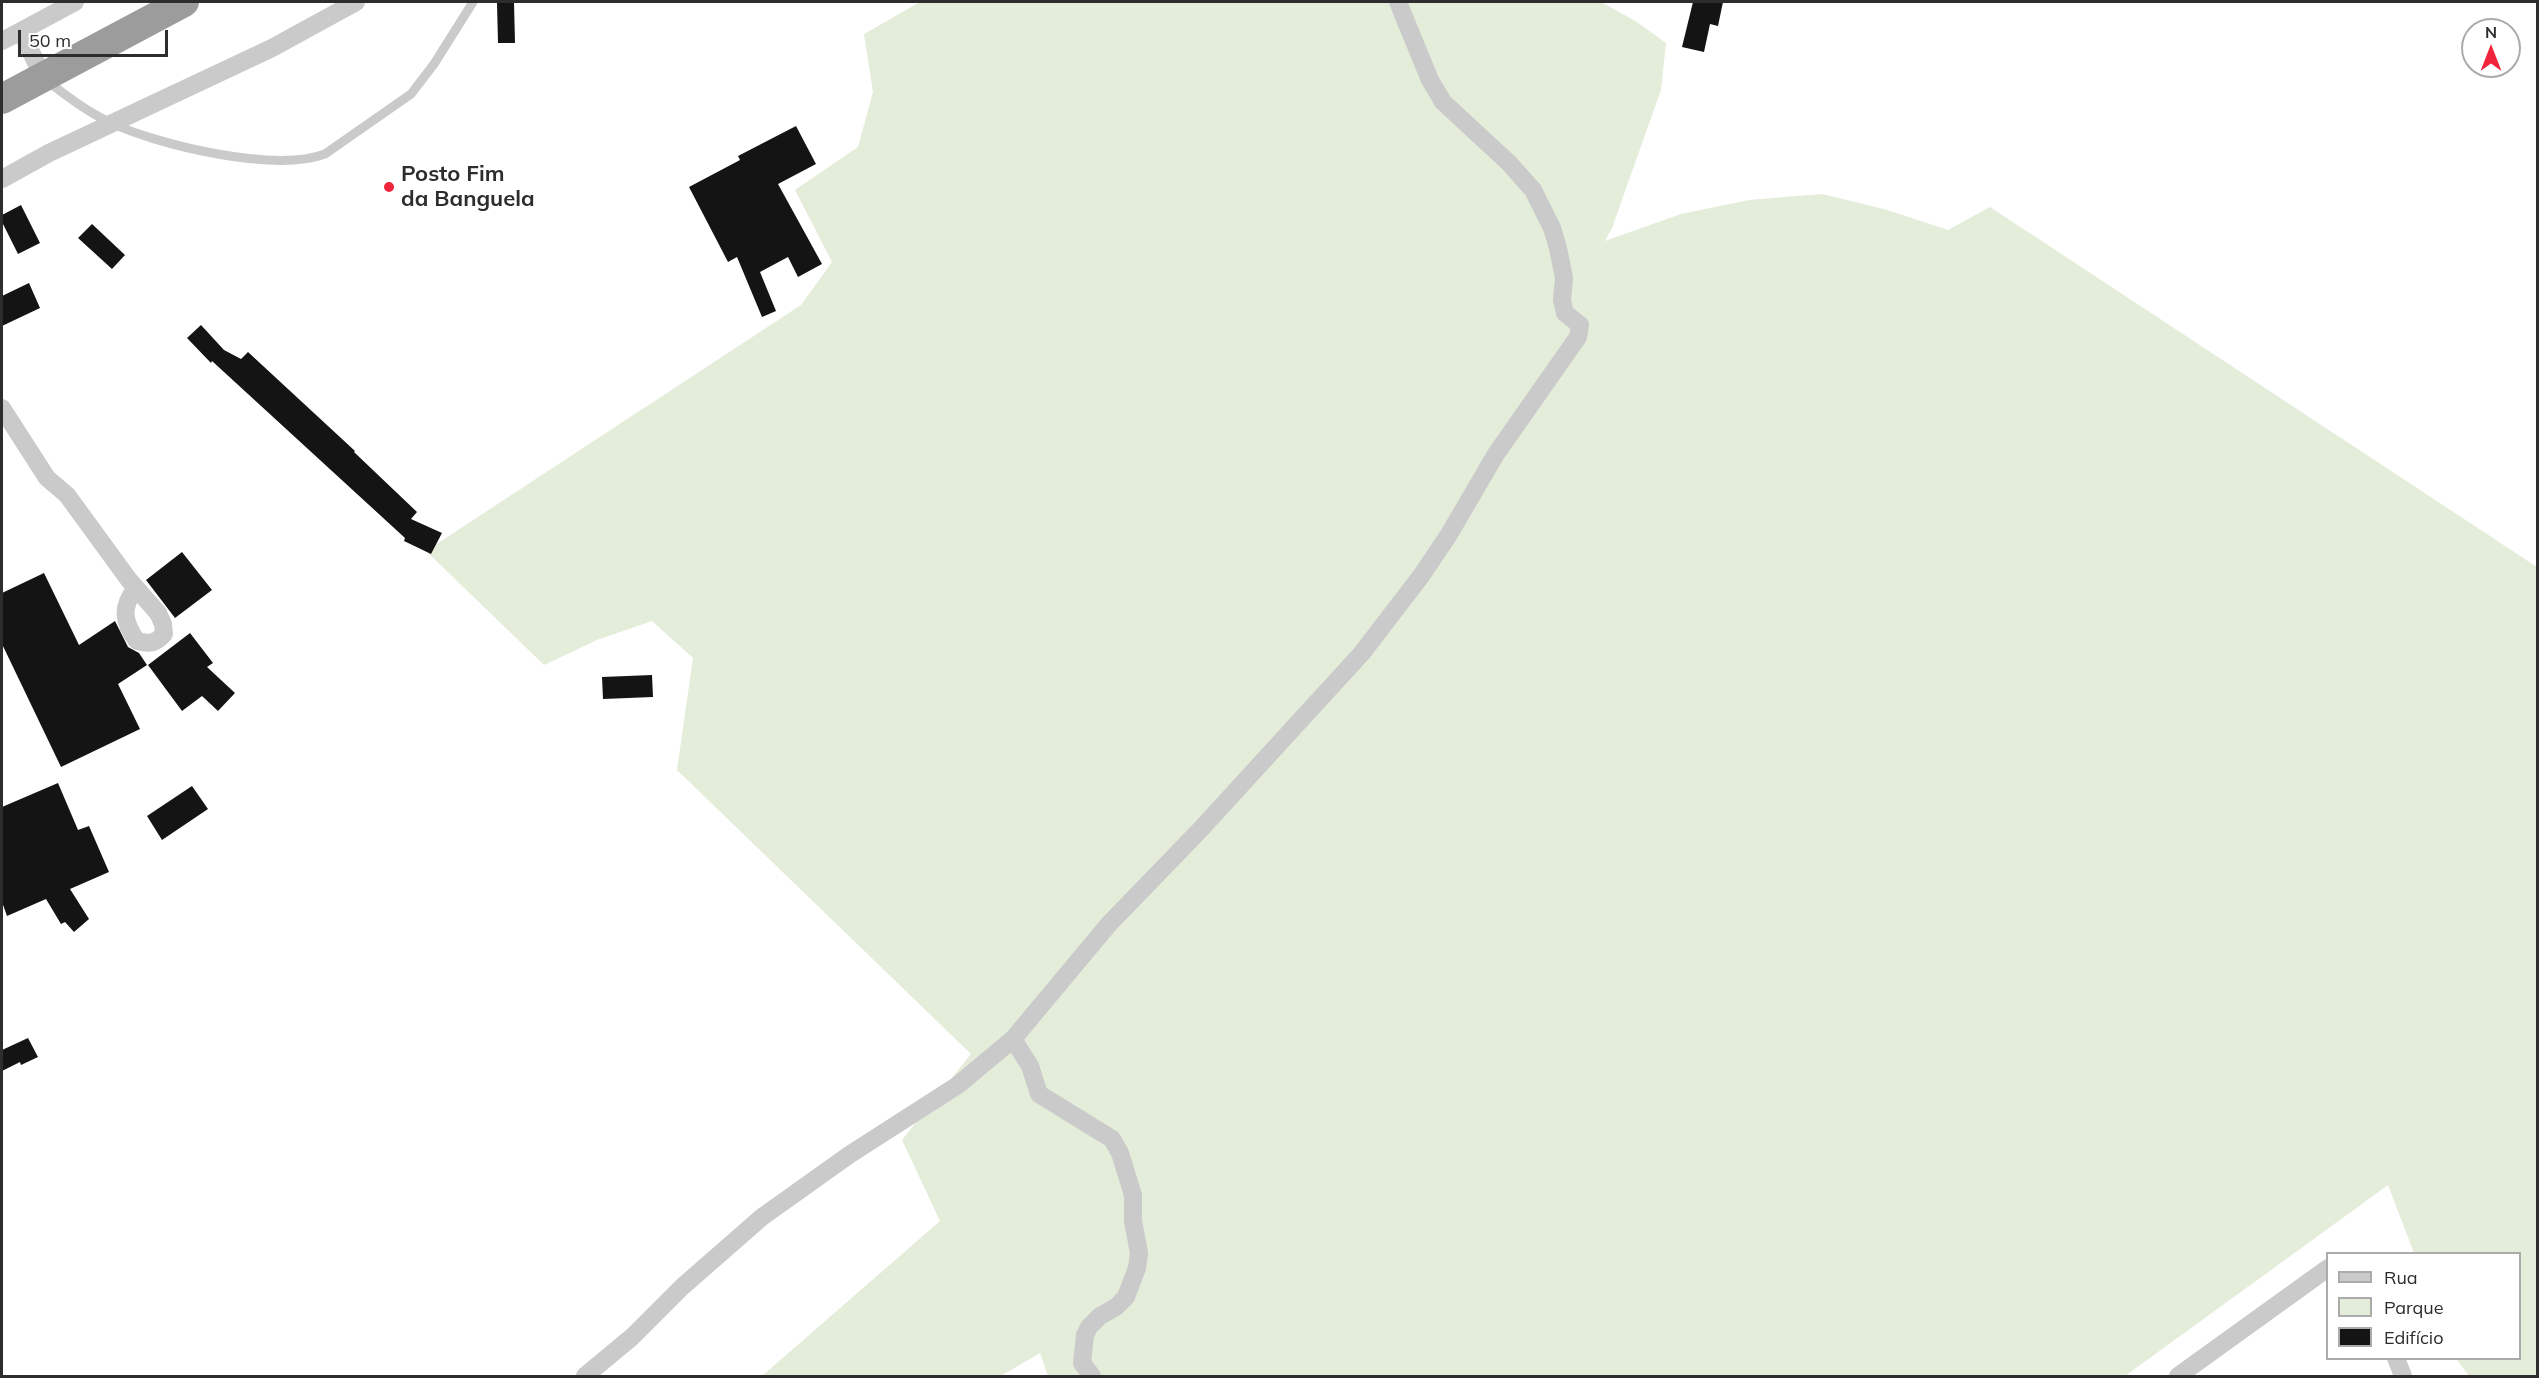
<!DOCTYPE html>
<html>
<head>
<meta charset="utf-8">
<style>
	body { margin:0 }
	#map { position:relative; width:2539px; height:1378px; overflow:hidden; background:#fff; font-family:Mulish,sans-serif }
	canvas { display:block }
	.frame { position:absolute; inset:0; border:3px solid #2d2d2d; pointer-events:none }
	.legend { position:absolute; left:2326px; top:1252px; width:195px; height:108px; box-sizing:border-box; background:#fff; border:2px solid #ababab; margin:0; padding:8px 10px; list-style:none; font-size:18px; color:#2d2d2d }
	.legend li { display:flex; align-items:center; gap:12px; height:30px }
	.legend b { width:30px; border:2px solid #ababab }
	.north { position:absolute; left:2461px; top:18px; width:60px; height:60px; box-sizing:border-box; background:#fff; border:2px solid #ababab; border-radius:50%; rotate:0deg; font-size:16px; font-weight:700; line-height:24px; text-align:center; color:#2d2d2d }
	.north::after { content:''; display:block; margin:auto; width:21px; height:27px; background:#f0243a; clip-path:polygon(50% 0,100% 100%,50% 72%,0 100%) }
	.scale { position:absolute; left:18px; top:30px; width:150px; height:27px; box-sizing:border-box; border:3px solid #2d2d2d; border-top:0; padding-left:8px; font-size:18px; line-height:21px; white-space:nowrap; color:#2d2d2d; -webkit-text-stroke:4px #fff; paint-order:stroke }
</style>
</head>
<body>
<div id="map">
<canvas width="2539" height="1378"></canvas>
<div class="frame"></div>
<ul class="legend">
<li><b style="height:8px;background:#cacaca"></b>Rua</li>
<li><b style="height:16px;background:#e4ecda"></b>Parque</li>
<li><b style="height:16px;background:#141414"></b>Edifício</li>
</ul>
<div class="north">N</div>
<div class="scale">50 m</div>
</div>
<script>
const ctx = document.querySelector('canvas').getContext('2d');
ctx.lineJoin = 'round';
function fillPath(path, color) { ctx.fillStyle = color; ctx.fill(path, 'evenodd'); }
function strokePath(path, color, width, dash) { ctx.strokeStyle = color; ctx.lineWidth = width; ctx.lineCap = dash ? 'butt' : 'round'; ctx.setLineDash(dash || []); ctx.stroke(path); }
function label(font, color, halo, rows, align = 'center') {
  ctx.font = font + ' Mulish,sans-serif'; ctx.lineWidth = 6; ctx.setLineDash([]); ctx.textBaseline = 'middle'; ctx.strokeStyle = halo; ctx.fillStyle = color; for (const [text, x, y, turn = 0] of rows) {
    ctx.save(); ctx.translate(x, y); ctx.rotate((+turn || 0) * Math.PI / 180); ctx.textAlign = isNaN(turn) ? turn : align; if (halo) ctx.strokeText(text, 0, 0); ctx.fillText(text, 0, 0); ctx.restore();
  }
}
fillPath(new Path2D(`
	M920,2h681l36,20 29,21 -5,47 -49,138 -7,13 76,-27 68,-14 73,-6 62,15 64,21 42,-23 547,360v809h-68l-13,-17 64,-1v-104l-106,-1 -26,-68 -263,191h-1077l-8,-23 -39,23h-239l178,-155 -38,-81 69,-86 -294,-284 16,-112 -41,-37 -55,19 -53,25 -118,-114 375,-246 31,-43 -37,-72 63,-43 15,-55 -9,-58z`), '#e4ecda');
fillPath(new Path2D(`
	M514,2l1,41h-17l-1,-40z
	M1693,2h30l-5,24 -8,-2 -6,28 -22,-5z
	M796,126l20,38 -38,20 44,80 -24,13 -10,-20 -28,15 16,39 -14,6 -25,-60 -9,5 -39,-75 51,-27 -2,-4z
	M21,205l19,38 -22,11 -16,-32v-7z
	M92,224l33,31 -13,14 -34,-31z
	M29,283l11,25 -38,18v-30z
	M201,325l23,25 17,9 7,-7 107,99 -1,1 63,60 -6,7 31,14 -11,21 -27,-13 1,-3 -193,-177 -1,2 -24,-25z
	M182,552l30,38 -37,28 -29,-38z
	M44,573l35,72 36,-24 13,26 11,6 8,12 -29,19 22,45 -79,38 -59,-123v-51z
	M190,633l23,30 -6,4 28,26 -17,18 -16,-15 -20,15 -34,-46z
	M652,675l1,22 -50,2 -1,-22z
	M58,783l20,47 11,-4 20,46 -39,17 19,30 -15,13 -9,-10 -4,2 -15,-25 -39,17 -5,-14v-95z
	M192,786l16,23 -46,31 -15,-24z
	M28,1038l10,19 -17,8 -1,-3 -18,9v-21z`), '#141414');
strokePath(new Path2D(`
	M47,81c20,15 39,30 62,41 48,23 166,51 216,32l86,-60 23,-30 39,-62`), '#cacaca', 9);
strokePath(new Path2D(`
	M2,41l19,-10
	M43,77l-22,-46 54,-29
	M2,179l47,-26 223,-105 84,-46
	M2,408l45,70 20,17 62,85 29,33 5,11 1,10c-9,10 -14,10 -27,7 -14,-19 -16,-34 -1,-53
	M1013,1039l17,27 9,28 73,45 8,14 13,42v26l6,32 -2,15 -11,29 -10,10 -16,9 -11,11 -4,8 -3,28 10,13
	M2396,1358l7,18
	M585,1376l47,-39 50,-50 80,-70 87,-62 109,-70 55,-46 96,-115 90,-93 163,-178 59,-77 27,-40 48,-82 82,-117 2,-12 -15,-12 -3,-13 2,-22 -6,-30 -6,-20 -19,-38 -24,-27 -66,-61 -13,-22 -32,-78
	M2178,1376l150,-108`), '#cacaca', 18);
strokePath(new Path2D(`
	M2,99l182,-97`), '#9c9c9c', 30);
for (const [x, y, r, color] of [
	[389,187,6,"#f0243a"]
]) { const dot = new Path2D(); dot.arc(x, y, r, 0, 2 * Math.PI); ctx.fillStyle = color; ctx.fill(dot); strokePath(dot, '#fff', 2); }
label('bold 22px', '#2d2d2d', '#fff', [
	["Posto Fim",401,174],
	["da Banguela",401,199]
], 'left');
</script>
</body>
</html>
